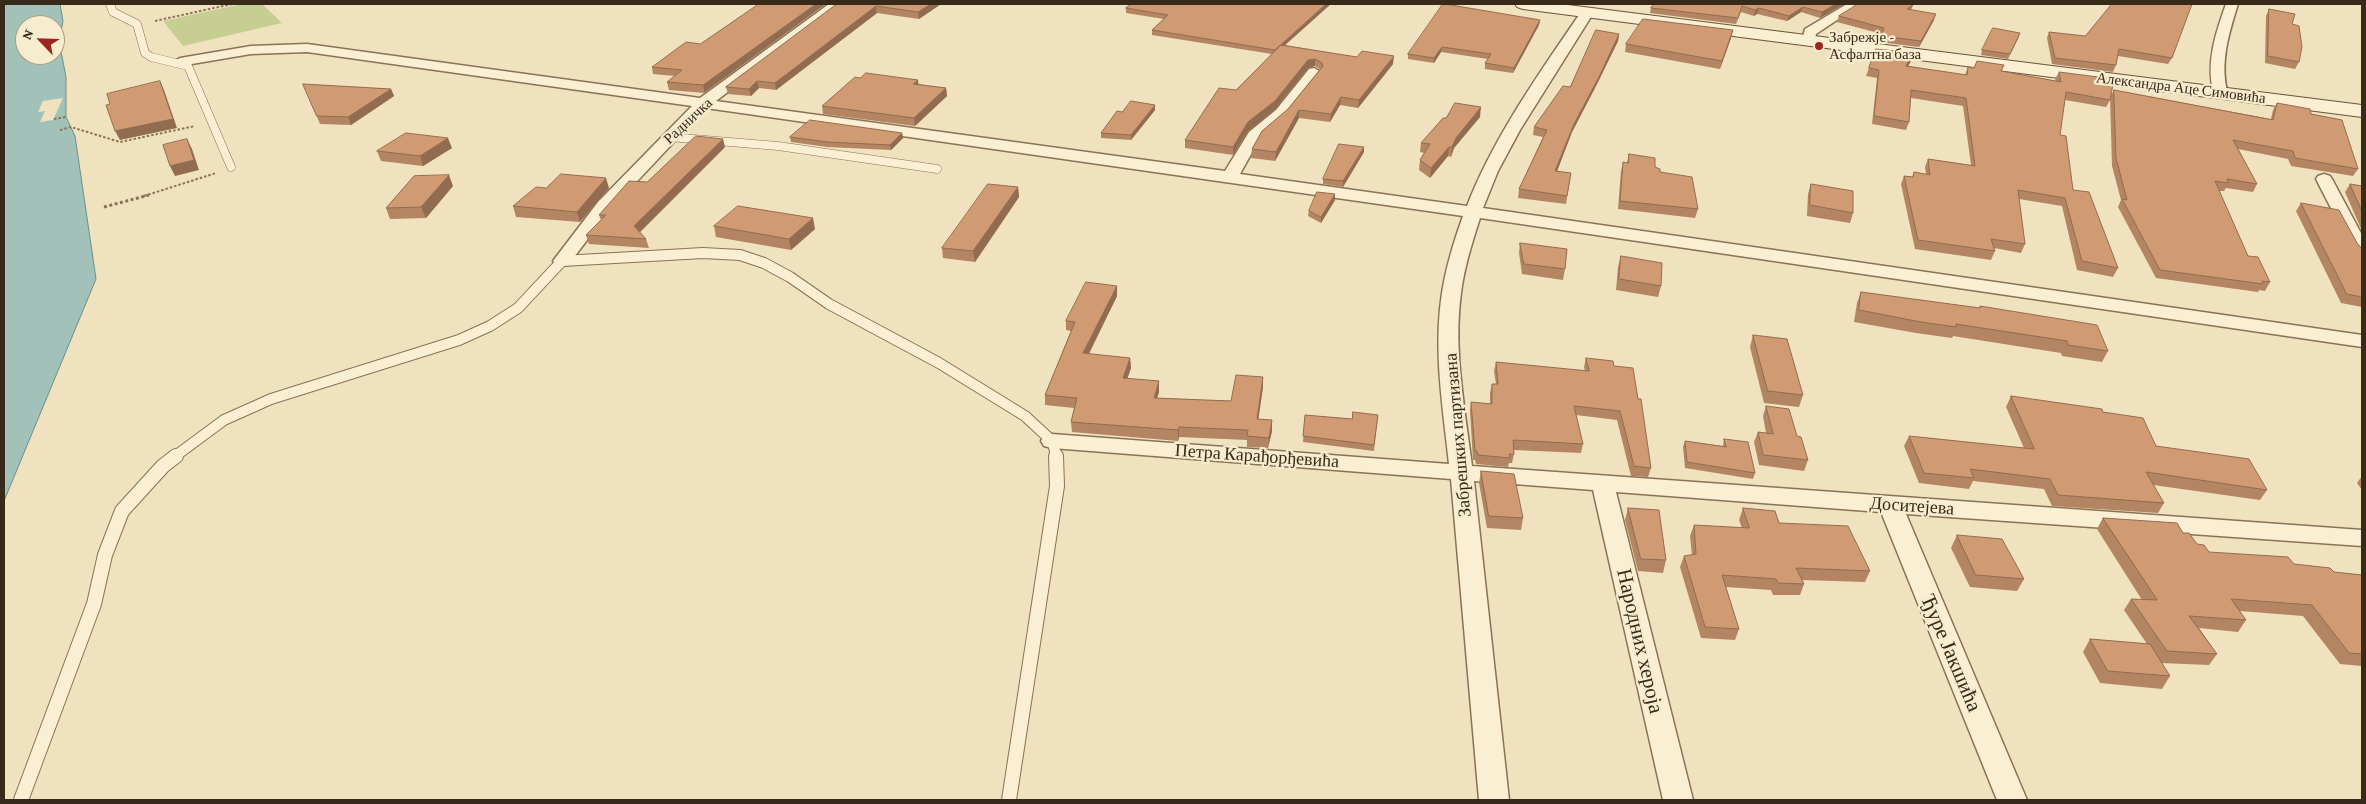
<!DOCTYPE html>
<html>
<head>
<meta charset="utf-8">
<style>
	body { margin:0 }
	#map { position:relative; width:2366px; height:804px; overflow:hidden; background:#f0e2be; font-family:"Crimson Pro",serif }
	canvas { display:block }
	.frame { position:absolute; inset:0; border:5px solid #382a1b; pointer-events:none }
	.north { position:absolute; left:15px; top:15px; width:50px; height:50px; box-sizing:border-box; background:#f7ecce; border:1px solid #ab9e86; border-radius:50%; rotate:294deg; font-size:14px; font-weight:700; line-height:20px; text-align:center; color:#382a1b }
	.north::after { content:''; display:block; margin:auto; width:18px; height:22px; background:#9b2523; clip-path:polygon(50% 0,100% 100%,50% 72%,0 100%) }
</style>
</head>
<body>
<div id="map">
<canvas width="2366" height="804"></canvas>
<div class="frame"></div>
<div class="north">N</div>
</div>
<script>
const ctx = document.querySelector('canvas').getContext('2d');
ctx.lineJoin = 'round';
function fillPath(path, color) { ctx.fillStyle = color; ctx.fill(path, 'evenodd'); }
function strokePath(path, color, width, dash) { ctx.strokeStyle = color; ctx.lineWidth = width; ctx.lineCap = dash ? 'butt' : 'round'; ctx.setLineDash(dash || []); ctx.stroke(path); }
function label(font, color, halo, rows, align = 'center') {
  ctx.font = font + ' "Crimson Pro",serif'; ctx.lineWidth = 4.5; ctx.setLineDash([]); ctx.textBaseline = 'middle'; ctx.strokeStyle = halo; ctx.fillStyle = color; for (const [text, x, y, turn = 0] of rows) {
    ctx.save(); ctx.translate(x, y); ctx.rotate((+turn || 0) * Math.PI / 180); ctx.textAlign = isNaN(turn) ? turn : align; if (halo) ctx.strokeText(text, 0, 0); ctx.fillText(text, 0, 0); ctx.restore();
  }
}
fillPath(new Path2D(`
	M242,4h20l20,19 -99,23 -20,-25z`), '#c6ce92');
const water = new Path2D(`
	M4,4h56l3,17 -4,20 7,36v40l9,19 21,143 -92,222zM25,25h30v30h-30z`);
fillPath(water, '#a2c1b9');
strokePath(water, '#698f87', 1);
fillPath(new Path2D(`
	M63,98l-10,22 -13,2 5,-11 -7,1 5,-11z`), '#f0e2be');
const laneFar2 = new Path2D(`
	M110,4l3,8 24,12 8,29 6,4 37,9 43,101
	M669,137l109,9 159,23`);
const laneFar1 = new Path2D(`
	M174,457l50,-37 47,-21 188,-59 31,-14 28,-18 44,-47 141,-8 37,2 24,8 26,14 39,27 110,59 86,53 27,25 5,16`);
const lane = new Path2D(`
	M21,800l73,-196 11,-49 17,-44 41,-45 13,-10
	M1009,800l48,-314 -1,-30`);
const street = new Path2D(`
	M829,4h14l-127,97 509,70 24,-39 27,-22 33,-41 5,-1 7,4 -35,44 -26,22 -20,36 227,32c27,-70 74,-135 116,-197h10l1,3 -74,118 -22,41 -15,37 879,127v12l-882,-129c-8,25 -16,50 -19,75 -8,57 4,116 11,173l890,64v16l-456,-32 121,286h-30l-116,-288 -265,-20 77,308h-30l-70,-310 -119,-9 35,319h-30l-28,-321 -399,-31 -8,-2 -3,-5 3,-5 8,-2 397,30c-6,-56 -16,-114 -7,-171 4,-26 12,-52 21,-77l-757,-108 -96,102 -42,55h-12l-3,-4 45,-59 94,-96 -385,-54 -56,2 -71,12 -7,-4 7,-4 71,-12 56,-2 393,54z
	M1847,4h14l-45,30 -2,9h-10l-2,-3 3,-11z
	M2226,4h12c-9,29 -19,60 -10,90l-7,4 -7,-4c-9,-30 2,-62 12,-90z
	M2324,174l6,2 2,3 30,56v21l-6,-1 -3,-4 -37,-72 2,-3z`);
const secondary = new Path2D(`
	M1515,4h45l802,101v12l-839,-108 -6,-2z`);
strokePath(laneFar2, '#897256', 9);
strokePath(laneFar1, '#897256', 12);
strokePath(lane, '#897256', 16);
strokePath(street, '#897256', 3);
strokePath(secondary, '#6b5339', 2);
strokePath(new Path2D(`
	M155,21l77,-17
	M54,119l12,-2
	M60,130l11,-3 49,15 75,-16
	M144,196l72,-23`), '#897256', 2, [2.5, 2]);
strokePath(new Path2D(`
	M104,207l45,-12`), '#897256', 3, [3, 2.5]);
strokePath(laneFar2, '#faefd2', 8);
strokePath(laneFar1, '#faefd2', 10);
strokePath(lane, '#faefd2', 14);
fillPath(street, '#faefd2');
fillPath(secondary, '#faefd2');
fillPath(new Path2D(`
	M837,4h104l-22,15 -42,-6 -101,77 -17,-2 -8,8 -23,-2 -2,-7z
	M1132,4l153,41 108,19 -35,44 -18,-3 -10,17 -31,-4 -24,43 -24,-3 1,-9 36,-40 32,-40 -5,-3 -7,2 -33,41 -27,22 -15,24 -48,-7v-8l87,-86 -120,-19v-5l12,-11 -38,-6v-5z
	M1654,4h190l-24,14 -19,-6 -14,9 -30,-7 -3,2 -13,-4 -5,12 -86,-11 1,-5z
	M1913,5l-2,5 23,10 -15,27 -40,-5 3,-8 -45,-12 2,-6z
	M2269,9l23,15 7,38 -4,7 -30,-6 1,-47z
	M1540,20l-1,5 -26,48 -28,-4v-6l3,-4 -47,-7 -7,11 -26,-4v-5z
	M2049,32l123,26 -4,6 -50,-8 -2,9 -3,7 -61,-8 -5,-26z
	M1619,34l-1,7 -21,43 -25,48 -15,39 14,2 -5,31 -48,-6 1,-9 24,-52 -10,-2 1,-8z
	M2019,37l-11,22 -27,-4 1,-5z
	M1731,38l-11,31 -95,-17 1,-8z
	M700,44l4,49 -35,-3 -2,-8 8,-6 -22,-2 -1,-7z
	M1876,49l35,12 -3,5 57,9 3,-8 33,4 55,10 -1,-2 4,-7 51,28 -4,7 -41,-7 -5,35 13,55 45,78 -5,9 -36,-7 -15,-64 -43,-7 6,45 -4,9 -27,-5 1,3 -4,9 -76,-11 -14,-65 3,-8 8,1 2,-5 12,2 -1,-7 3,-8 43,6 -8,-59 -52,-8 -2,24 -3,8 -34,-6 5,-46 -11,-2z
	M303,84l88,5 3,7 -43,29 -31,-1z
	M919,84l27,4 1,8 -32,30 -92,-12 -1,-8z
	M2114,90l157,29 2,-9 4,-7 34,11 47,55 -5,7 -62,-10 -3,-7 -50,-10 19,35 -4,8 -27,-4 -2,3h-5l29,65 22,26 -5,9 -6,-1 -1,2 -102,-14 -38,-71 3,-7 -9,-34 -2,-69z
	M1155,110l-24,30 -30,-2v-5l21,-21z
	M1480,117l-26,31 -3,9 -3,-1 -18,22 -11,-8 1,-10 4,-7 -4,-1 1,-9 25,-25z
	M902,133l1,5 -12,12 -64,-3 -36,-5 -1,-5z
	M725,147l-85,85 6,7 3,9 -60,-4 -3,-9 15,-15 -2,-5 48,-33z
	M452,148l-29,18 -42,-5 -4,-10z
	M1364,152l-21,35 -20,-3v-5z
	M1629,154l26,13 43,42 -3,9 -77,-9 3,-38 2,-9 4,1z
	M1811,184l42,29 -3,10 -43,-7 1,-22z
	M2350,184l12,2v45l-17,-39z
	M453,186l-27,32 -36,1 -4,-11z
	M1018,187l1,10 -44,65 -32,-4 -1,-10z
	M546,188h63l-29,34 -64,-5 -3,-11z
	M1335,200l-14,23 -13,-7 1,-5z
	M2301,203l56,40 4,5h1v59l-21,-4 -45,-92z
	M714,226l101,3 -24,21 -75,-13z
	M1520,243l45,26 -2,11 -41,-6 -3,-21z
	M1621,256l40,30 -3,11 -42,-7 2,-23z
	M1117,286v10l-28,58 41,4 1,10 -4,11 32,2v11l-2,6 74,3 32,-24v10l-5,32 14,1v11l-4,17 -21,-1v-7l-68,-3 -1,4 -106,-9 -1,-10 3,-14 -29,-3v-10l26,-64 -5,-1v-9z
	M1861,292l118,16 1,-2 128,45 -6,11 -40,-6 -1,-3 -108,-17 -1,2 -36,-5 -62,-11 3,-19z
	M1753,335l50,60 -4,12 -35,-4 -14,-56z
	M1586,358l28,8 24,33 13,69 -3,9 -17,-1 -14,-56 -41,-5 7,29 -2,9 -67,-3v4l-2,9h-3l-1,4 -32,-3 -1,-4h-2l-3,-49 1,-9 19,2v-11l2,-9h4l-2,-13 2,-9 89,9 -1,-4z
	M2011,396l92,16 53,34 111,44 -7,10 -107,-15 11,18 -6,10 -106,-7 -8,-17 -71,-8 -4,8 -50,-6 -15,-37 5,-10 115,12 -18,-41z
	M1766,406l31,30 11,24 -4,11 -45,-6 -5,-23 4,-10 8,1 -3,-17z
	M1305,415l47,4 26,-4 -4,36 -71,-9z
	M1724,439l31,34 -2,6 -68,-11 -2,-21 2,-6 38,5z
	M1481,471l42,47 -2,12 -34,-2 -8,-45z
	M2362,476v14l-5,-7z
	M1628,508l38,52 -3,13 -25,-2 -13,-51z
	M1743,508l36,15 91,48 -5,11 -63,-2 2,4 -4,11h-27l-2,-5 -45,-3 13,42 -4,11 -34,-2 -21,-71 4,-11 8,-1 -2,-19 4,-11 48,3 -3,-8z
	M2103,518l80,15 14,11 12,8 85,12 40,8 28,3v91l-22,-2 -37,-48 -63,-5 6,9 -8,12 -39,-4 18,26 -8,11 -48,-2 9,13 -8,13 -62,-6 -17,-31 7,-13 57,5 -23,-34 7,-11 11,1 -45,-71z
	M1957,535l67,44 -7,12 -47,-4 -19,-39z`), '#b38562');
fillPath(new Path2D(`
	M816,4h10l-122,89 -1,-8z
	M931,4h10l-22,15 -1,-7z
	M1326,4h5l-57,51 1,-5z
	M1836,4h8l-24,14 2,-6z
	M876,6l1,7 -101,77 -1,-7z
	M1803,7l-2,5 -14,9 2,-5z
	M1759,8l-2,6 -3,2 1,-6z
	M1936,14l-2,6 -15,27 2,-6z
	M1540,20l-1,5 -26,48 1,-5z
	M1733,30l-2,8 -11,31 2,-8z
	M1619,34l-1,7 -21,43 -25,48 -18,47 1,-8 19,-47z
	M1442,47l-1,5 -7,11v-5z
	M1913,53l-2,8 -7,12 2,-7z
	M1394,56l-1,8 -35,44 1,-8z
	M1315,59v7l-7,2 -33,41 -27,22 -15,24v-8l15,-25 60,-62z
	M918,80l1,8 -6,-4z
	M160,81l4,9 13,38 -57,12 -5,-9z
	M757,81l2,7 -8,8 -2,-7z
	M946,88l1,8 -32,30 -1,-8z
	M391,89l3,7 -43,29 -3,-8z
	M1341,97l-1,8 -10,17 1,-8z
	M1155,105v5l-24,30v-5z
	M1481,107l-1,10 -26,31 -3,9 1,-10 4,-9z
	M1299,110v8l-24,43 1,-9z
	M902,133l1,5 -12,12 -1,-5z
	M448,138l4,10 -29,18 -3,-10z
	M187,139l5,10 7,21 -24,6 -5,-10z
	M723,139l2,8 -88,88 -3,-9z
	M1364,147v5l-21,35v-6z
	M1449,147l-1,9 -18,22 1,-10z
	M449,175l4,11 -27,32 -5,-11z
	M606,178l3,10 -29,34 -3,-10z
	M1018,187l1,10 -44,65 -2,-11z
	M1335,194v6l-14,23v-6z
	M813,218l2,11 -24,21 -2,-11z
	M1117,286v10l-33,67 -1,-10z
	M1130,358l1,10 -7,20 -1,-10z
	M1263,377v10l-6,42v-10z
	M1159,381v11l-5,16v-10z
	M1272,420v11l-4,17 1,-10z
	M1179,427v10l-1,4v-11z`), '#926c50');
const building = new Path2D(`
	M759,4h57l-113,81 -36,-3 15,-12 -30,-3 34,-25 14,2z
	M837,4h94l-13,8 -42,-6 -101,77 -18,-2 -8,8 -23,-2z
	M1132,4h194l-51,46 -123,-20 16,-15 -42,-7z
	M1443,4h2l95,16 -26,48 -29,-5 6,-9 -49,-7 -8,11 -26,-4z
	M1654,4h182l-14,8 -19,-5 -14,9 -30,-8 -4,2 -13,-4 -4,12 -87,-10z
	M1858,4h51l4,1 -6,4 29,5 -15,27 -40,-5 3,-8 -45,-12z
	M2112,4h80l-20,54 -53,-9 -3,16 -61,-7 -6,-26 36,4z
	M2269,9l26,5 -3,10 7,2 3,21 -3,15 -31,-6z
	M1643,19l90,11 -11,31 -96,-17z
	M1993,28l27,5 -10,21 -28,-4z
	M1596,30l23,4 -20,43 -25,47 -19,47 16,2 -4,23 -48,-7 28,-59 -13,-3 29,-41 7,1z
	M1281,45l76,12 5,-6 32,5 -35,44 -18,-3 -10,17 -32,-4 -23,42 -24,-3 10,-18 26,-22 35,-43 -1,-3 -7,-4 -7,1 -33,41 -27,21 -15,25 -48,-7 34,-52 17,2z
	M1876,49l37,4 -7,13 61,9 1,-8 6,1 3,-7 27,4 -3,6 60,11 -2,-10 55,7 -4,21 -44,-8 -6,43 6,1 7,54 16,2 29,76 -36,-7 -17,-63 -47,-8 7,54 -34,-5 4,12 -77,-11 -14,-64 9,1 1,-5 16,3 -2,-16 47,7 -9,-68 -55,-8 -2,32 -35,-6 5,-46 -10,-2z
	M866,73l52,7 -5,4 33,4 -32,30 -92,-12 33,-29 5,1z
	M160,81l13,38 -58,12 -9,-26 4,-1 -3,-10z
	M303,84l88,5 -43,28 -31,-1z
	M2114,90l159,30 4,-17 33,6 1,5 31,6 16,49 -63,-11 -2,-7 -60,-11 24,44 -30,-5 1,4 -13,-2 33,75 10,1 12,25 -8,-1 1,3 -103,-14 -38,-71 5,1 -11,-42z
	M1131,101l24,4 -24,30 -30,-2 16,-22 5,1z
	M1455,103l26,4 -25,31 -4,9h-3l-18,21 -11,-8 10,-16 -9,-1 22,-25h3z
	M810,120l92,13 -12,12 -63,-3 -37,-5z
	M406,133l42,5 -28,18 -43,-5z
	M696,136l27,3 -89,87 12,13 -60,-4 20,-20h-7l30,-34 18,1z
	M187,139l7,21 -24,6 -7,-21z
	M1339,144l25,3 -21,34 -20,-2z
	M1629,154l26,4v9l5,2v3l32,5 6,32 -78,-8 3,-39 5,1z
	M561,174l45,4 -29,34 -64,-6 23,-19 10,1z
	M449,175l-28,32 -35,1 28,-32z
	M988,184l30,3 -45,64 -31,-3z
	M1811,184l42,7v22l-43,-8z
	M2350,184l12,2v25z
	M1317,192l18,2 -14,23 -12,-6z
	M2301,203l38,7 18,33 4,5h1v49l-15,-3z
	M738,206l75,12 -24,21 -75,-13z
	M1520,243l47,6 -2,20 -41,-5z
	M1621,256l41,7 -1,23 -42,-7z
	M1086,282l31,4 -34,67 47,5 -7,20 36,3 -5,17 77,3 5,-26 27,2 -6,42 15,1 -3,18 -22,-2 1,-6 -69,-3 -1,3 -107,-8 6,-24 -32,-3 30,-73 -9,-1z
	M1861,292l119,16v-2l117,19 11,26 -40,-6 -1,-4 -111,-17v3l-35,-5 -62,-12z
	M1753,335l34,4 16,56 -35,-4z
	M1586,358l27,3 1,5 19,2 5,31h3l10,69 -17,-2 -14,-55 -46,-5 9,38 -70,-4 1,14h-5l1,4 -32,-3 -1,-4h-2l-4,-49 21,2v-20h6l-2,-22 93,9z
	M2011,396l91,13 1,3 40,6 13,28 93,13 18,31 -121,-18 18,31 -106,-8 -8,-16 -80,-10 4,9 -50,-5 -15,-37 125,13z
	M1766,406l23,3 8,27 4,1 7,23 -45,-5 -5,-23 15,2z
	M1353,412l25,3 -4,30 -71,-9 2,-21 47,4z
	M1724,439l24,3 7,31 -68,-11 -2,-21 41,6z
	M1481,471l33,3 9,44 -34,-2z
	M1628,508l31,2 7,50 -25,-1z
	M1743,508l32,3 4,12 69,3 22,45 -74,-3 8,16 -26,-1 -2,-4 -54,-4 17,54 -34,-2 -21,-71 12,-2 -2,-29 55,3z
	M2103,518l74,5 6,10h6l8,11 7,1 5,7 79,5 6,7 36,4 4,4 28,3v79l-13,-1 -37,-48 -81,-6 15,21 -57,-4 28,38 -50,-3 -36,-52 26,1z
	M1957,535l45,4 22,40 -48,-4z
	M2090,639l60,5 20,32 -62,-5z`);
fillPath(building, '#d09b72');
strokePath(building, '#926c50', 1);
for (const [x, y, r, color] of [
	[1819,46,5,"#9b2523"]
]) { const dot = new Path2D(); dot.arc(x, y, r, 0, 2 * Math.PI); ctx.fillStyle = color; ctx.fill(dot); strokePath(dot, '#f7ecce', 2); }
label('15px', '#382a1b', '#f7ecce', [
	["Забрежје -",1829,37],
	["Асфалтна база",1829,54]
], 'left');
label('15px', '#382a1b', '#f7ecce', [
	["Александра Аце Симовића",2181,88,7],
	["Радничка",688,121,-43]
]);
label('18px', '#382a1b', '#f7ecce', [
	["Забрешких партизана",1458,435,-95],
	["Петра Карађорђевића",1257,456,4],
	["Доситејева",1912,506,4]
]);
label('21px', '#382a1b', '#f7ecce', [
	["Народних хероја",1640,641,77],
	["Ђуре Јакшића",1951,653,67]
]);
</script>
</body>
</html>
